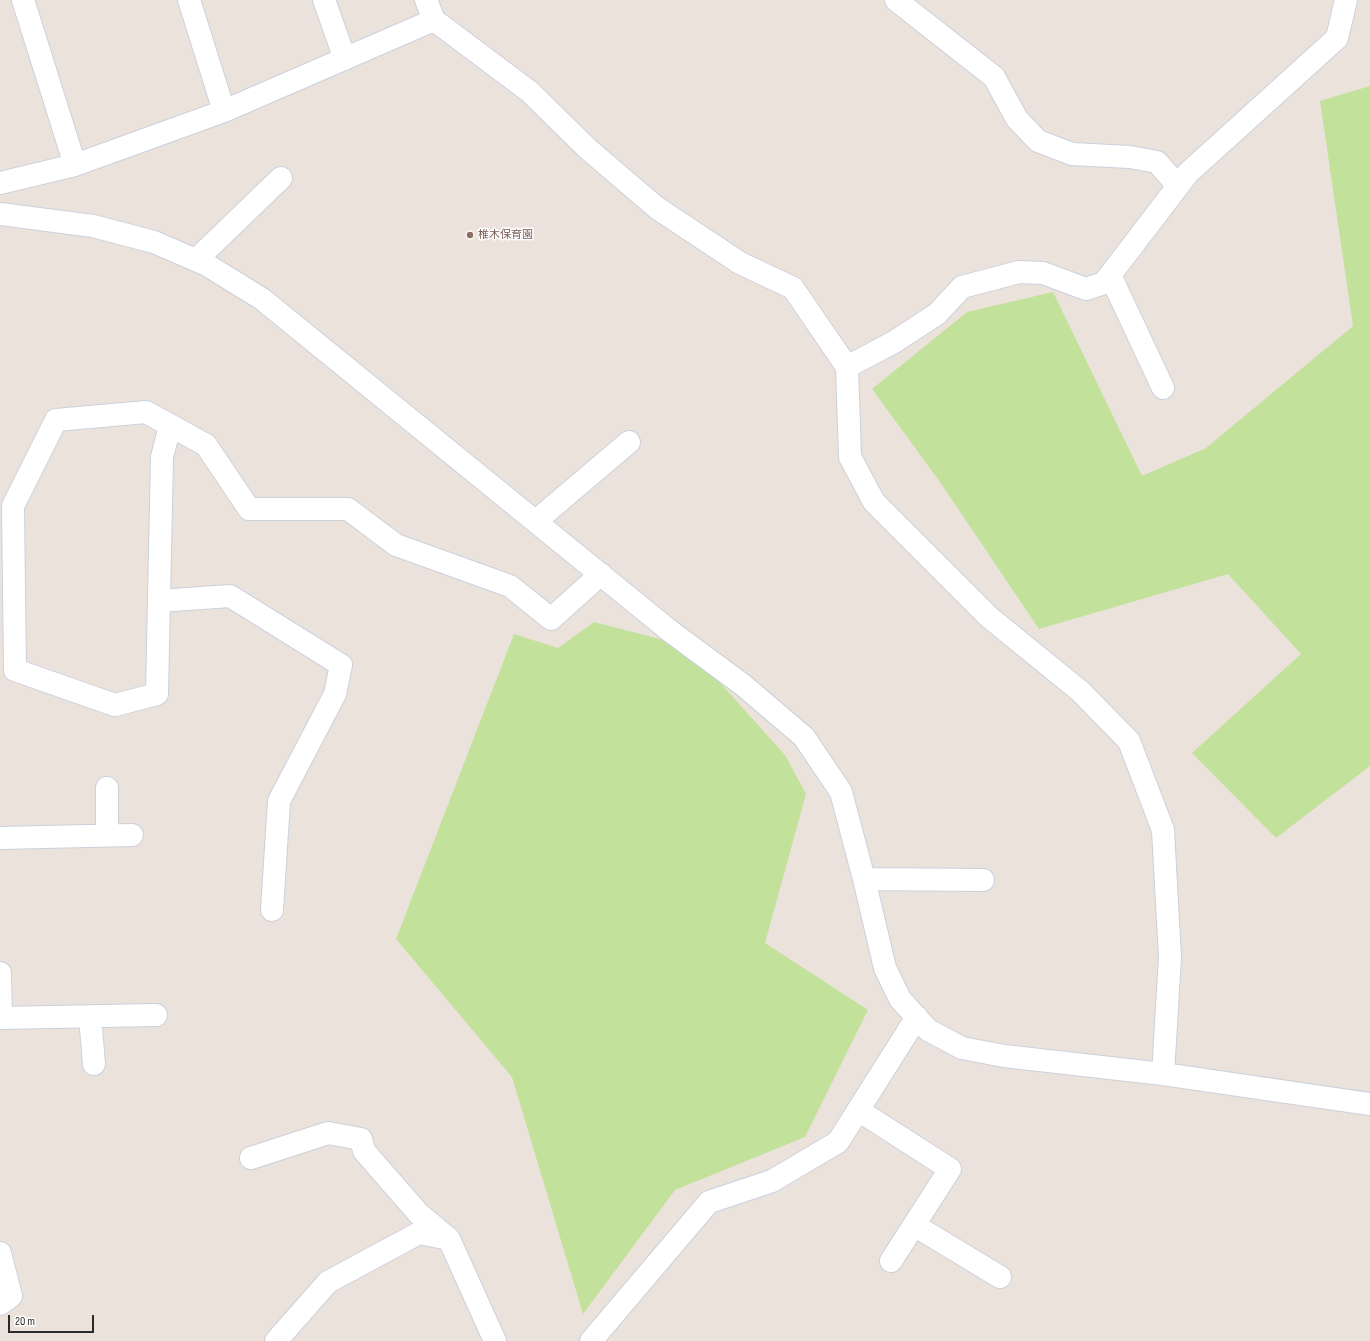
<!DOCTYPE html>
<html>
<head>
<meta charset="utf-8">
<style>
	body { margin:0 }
	#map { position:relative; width:1370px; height:1341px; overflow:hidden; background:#ece2dc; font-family:"Sofia Sans Condensed",sans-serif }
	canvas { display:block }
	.scale { position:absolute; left:8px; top:1315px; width:86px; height:18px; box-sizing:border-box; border:2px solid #2a2a2a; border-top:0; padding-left:5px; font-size:12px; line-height:14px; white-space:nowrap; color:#2a2a2a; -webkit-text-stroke:3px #fff; paint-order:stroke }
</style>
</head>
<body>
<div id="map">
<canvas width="1370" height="1341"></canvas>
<div class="scale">20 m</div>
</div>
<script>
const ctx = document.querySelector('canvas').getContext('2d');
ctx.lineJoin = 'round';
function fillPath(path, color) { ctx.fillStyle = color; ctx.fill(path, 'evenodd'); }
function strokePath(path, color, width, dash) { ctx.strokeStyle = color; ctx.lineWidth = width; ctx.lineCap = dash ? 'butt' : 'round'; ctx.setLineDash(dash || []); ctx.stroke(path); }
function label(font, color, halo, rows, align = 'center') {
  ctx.font = font + ' "Sofia Sans Condensed","Noto Sans JP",sans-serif'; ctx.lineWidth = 3; ctx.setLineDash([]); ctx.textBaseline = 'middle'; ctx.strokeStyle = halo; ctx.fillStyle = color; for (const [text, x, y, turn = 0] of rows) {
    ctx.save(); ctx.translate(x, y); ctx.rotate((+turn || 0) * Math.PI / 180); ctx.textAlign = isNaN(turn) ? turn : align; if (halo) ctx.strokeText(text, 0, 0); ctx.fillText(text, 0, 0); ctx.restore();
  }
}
fillPath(new Path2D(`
	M1370,86v680l-94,72 -84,-85 109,-99 -73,-80 -189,55 -99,-147 -68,-93 95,-77 86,-20 89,184 64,-28 147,-122 -33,-225z
	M594,622l93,24 98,109 21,39 -41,149 103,67 -63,127 -130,53 -92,124 -71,-237 -116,-138 118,-305 44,14z`), '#c2e19a');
const minor = new Path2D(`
	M23,0l52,165
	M189,0l35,111
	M324,0l21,59
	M426,0l8,20 96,72 58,57 69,59 83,55 53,25 54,79 3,90 24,45 115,115 91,74 49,50 34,89 7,127 -7,117
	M896,0l98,77 23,42 21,22 34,13 58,3 27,5 21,24
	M0,183l75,-18 149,-54 210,-91
	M0,214l93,12 61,16 53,23 55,34 408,332 73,54 61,52 37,55 23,87 21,89 15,31 28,31 34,18 42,8 159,18 207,30
	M196,260l85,-82
	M1110,275l53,113
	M847,367l47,-25 43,-28 25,-27 57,-15 24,1 43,16 18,-6 84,-110 149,-135 9,-38
	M170,426l-8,31 -5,237 -42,11 -100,-35 -2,-164 43,-86 90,-8 60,33 43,64h99l48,36 114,41 41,33 50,-45
	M536,521l93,-79
	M159,601l71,-5 111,69 -6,29 -56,107 -7,109
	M107,788v47
	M0,838l132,-3
	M864,879l119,1
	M0,973l1,45
	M90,1016l4,48
	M0,1018l156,-3
	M858,1110l92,59 -59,92
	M251,1158l77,-25 33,6 3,12 55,63 29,24
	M914,1225l86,52
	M0,1253l11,43 -11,8
	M276,1341l52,-59 91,-49 30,6 46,102
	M591,1341l118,-139 63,-21 66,-39 79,-125`);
strokePath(minor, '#cbd1dc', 24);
strokePath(minor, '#fff', 22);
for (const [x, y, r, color] of [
	[470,235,4,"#8d6e63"]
]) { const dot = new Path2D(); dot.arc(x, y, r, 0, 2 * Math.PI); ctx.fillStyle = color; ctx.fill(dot); strokePath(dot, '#fff', 1.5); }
label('11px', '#785e54', '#fff', [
	["椎木保育園",478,235]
], 'left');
</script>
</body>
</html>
